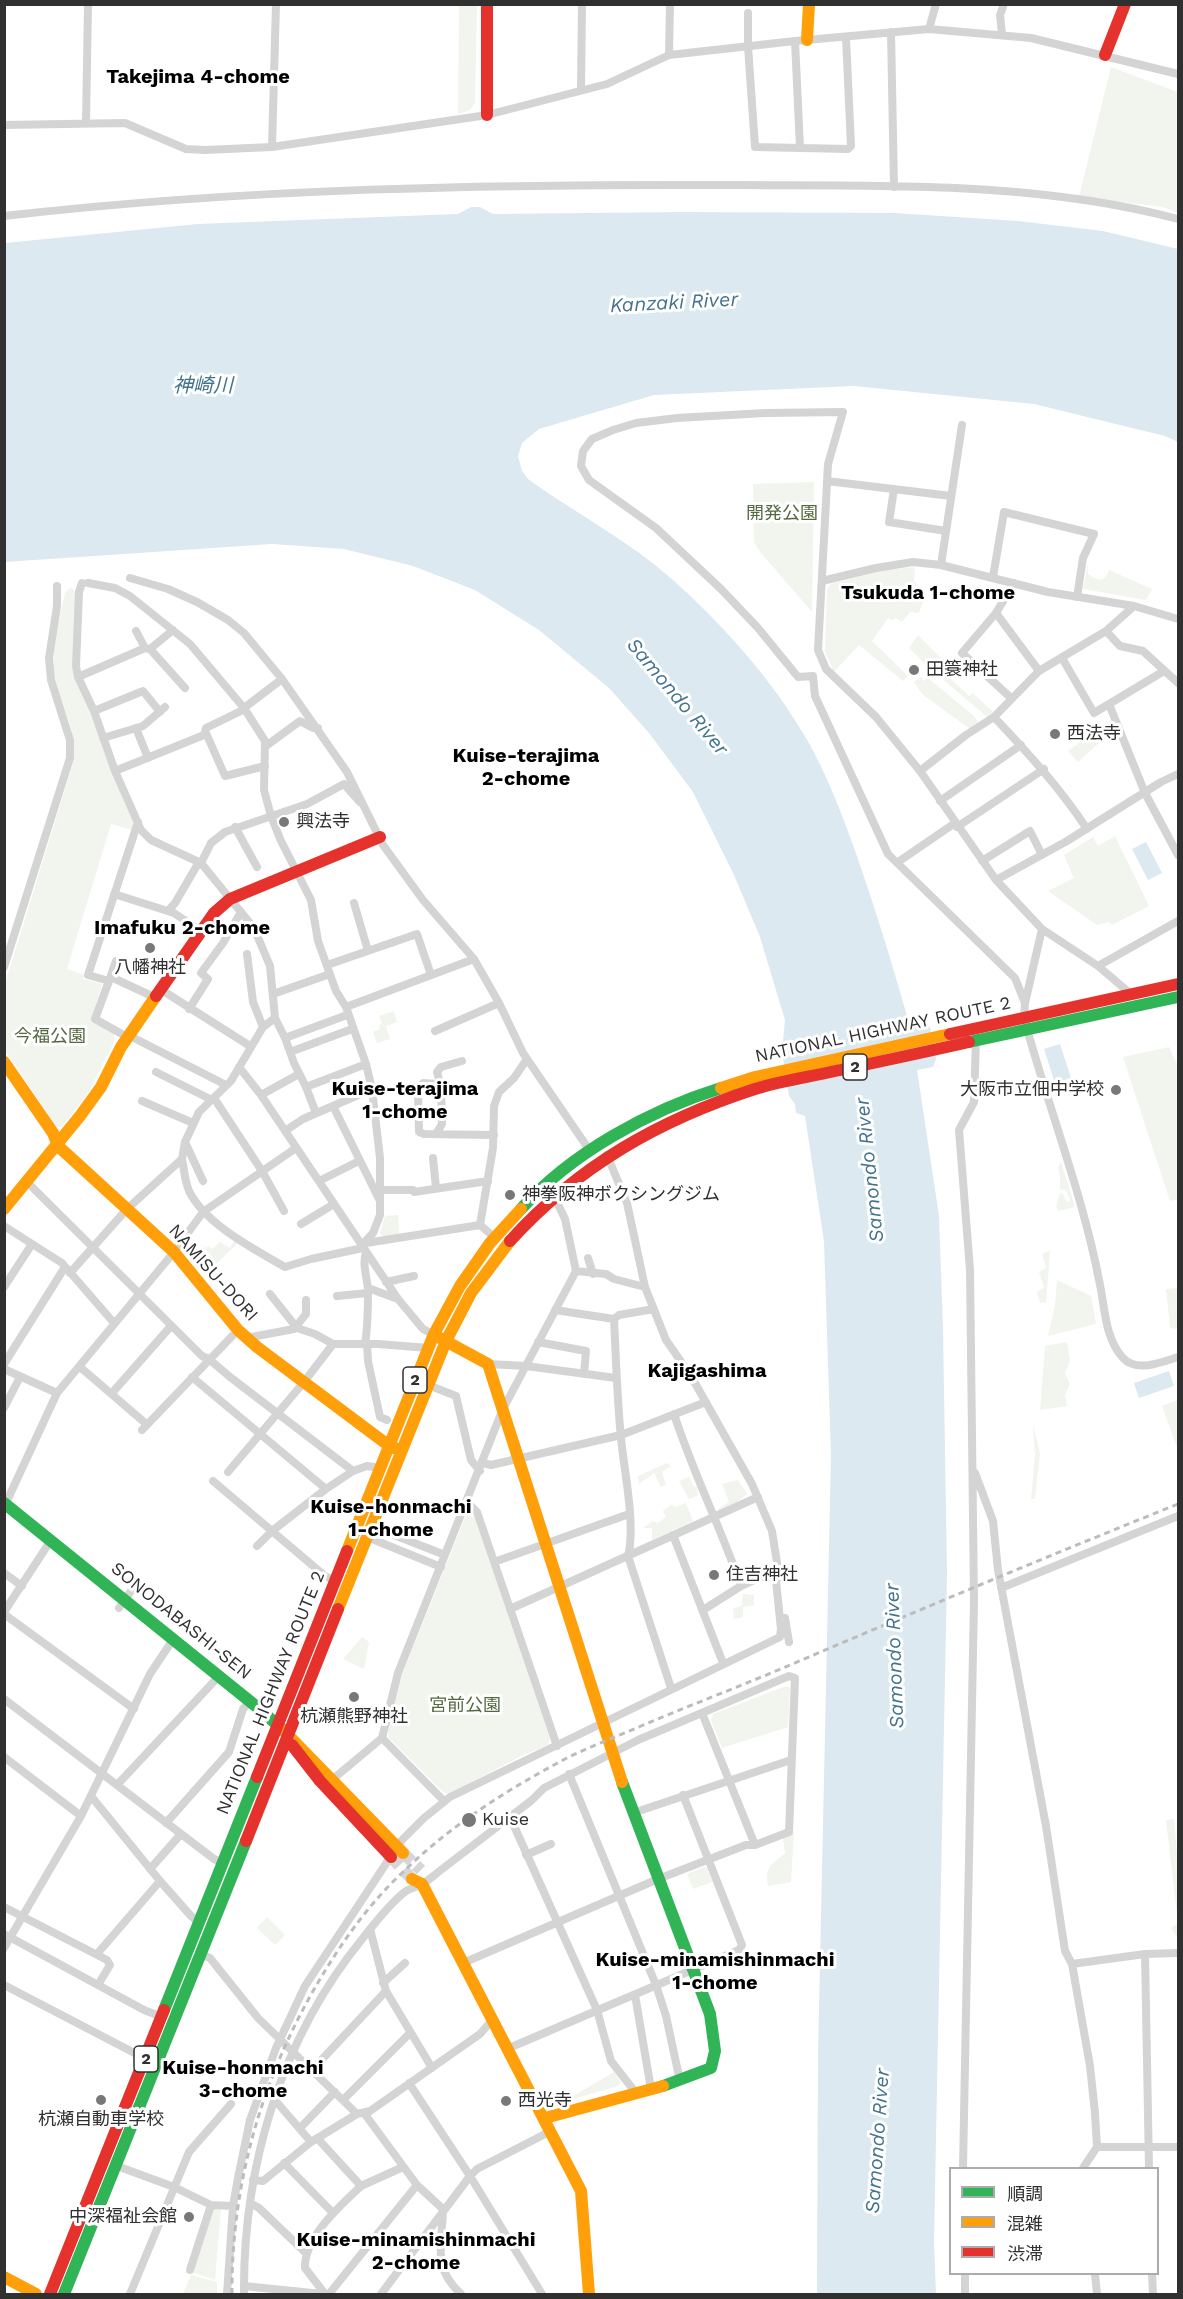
<!DOCTYPE html>
<html>
<head>
<meta charset="utf-8">
<style>
	body { margin:0 }
	#map { position:relative; width:1183px; height:2299px; overflow:hidden; background:#fff; font-family:"Work Sans","Noto Sans JP",sans-serif }
	canvas { display:block }
	.frame { position:absolute; inset:0; border:6px solid #303030; pointer-events:none }
	.legend { position:absolute; left:949px; top:2167px; width:210px; height:108px; box-sizing:border-box; background:#fff; border:2px solid #acacac; margin:0; padding:8px 10px; list-style:none; font-size:18px; color:#303030 }
	.legend li { display:flex; align-items:center; gap:12px; height:30px }
	.legend b { width:30px; border:2px solid #acacac }
</style>
</head>
<body>
<div id="map">
<canvas width="1183" height="2299"></canvas>
<div class="frame"></div>
<ul class="legend">
<li><b style="height:8px;background:#30b455"></b>順調</li>
<li><b style="height:8px;background:#ff9f0a"></b>混雑</li>
<li><b style="height:8px;background:#e5322d"></b>渋滞</li>
</ul>
</div>
<script>
const ctx = document.querySelector('canvas').getContext('2d');
ctx.lineJoin = 'round';
function fillPath(path, color) { ctx.fillStyle = color; ctx.fill(path, 'evenodd'); }
function strokePath(path, color, width, dash) { ctx.strokeStyle = color; ctx.lineWidth = width; ctx.lineCap = dash ? 'butt' : 'round'; ctx.setLineDash(dash || []); ctx.stroke(path); }
function label(font, color, halo, rows, align = 'center') {
  ctx.font = font + ' "Work Sans","Noto Sans JP",sans-serif'; ctx.lineWidth = 6; ctx.setLineDash([]); ctx.textBaseline = 'middle'; ctx.strokeStyle = halo; ctx.fillStyle = color; for (const [text, x, y, turn = 0] of rows) {
    ctx.save(); ctx.translate(x, y); ctx.rotate((+turn || 0) * Math.PI / 180); ctx.textAlign = isNaN(turn) ? turn : align; if (halo) ctx.strokeText(text, 0, 0); ctx.fillText(text, 0, 0); ctx.restore();
  }
}
fillPath(new Path2D(`
	M459,5h18l-2,98 -5,7 -12,4z
	M1111,67l67,25v121l-15,-6 -84,-10z
	M814,482l-2,130 -51,-59 -7,-11 -1,-58z
	M1088,563v11l6,4 8,2 5,-5 2,-5 43,19 -6,11 -63,-11z
	M915,567l-1,14 11,15 -6,17 -9,-1 -8,10 -6,-4 -3,2 -5,-2 -16,23 36,35 -5,5 -44,-36 -25,27 -9,-20 2,-63 4,-5 48,-13z
	M71,587l5,6 -3,61 39,119 22,51 -2,6 -21,-6 -44,145 17,6 -1,4 19,5 -11,37 23,12v9l-26,51 -27,35 -6,-3 -50,-75v-66l69,-224c3,-28 -11,-51 -18,-78 -7,-30 3,-60 9,-89z
	M918,635l24,24 -6,6 33,31 4,-3 20,19 -6,5 -60,-51 -18,-18z
	M921,677l3,4 4,-3 46,38 4,6 -8,7 -48,-35 -8,-12z
	M1091,731l4,1 6,9 -23,21 -10,-11 12,-9 2,1z
	M1115,836l34,70 -37,19 -3,-3 -12,3 -49,-34 26,-13 -10,-23 29,-18 5,9z
	M394,1011l3,11 -11,4 4,13 -13,4 -4,-11 7,-3 -1,-4 3,-1 -3,-8z
	M1169,1047l9,19v133l-8,2 -47,-144z
	M1061,1162l14,45 -17,4 -2,-5 4,-13 3,1 3,7 3,1 1,-3 -5,-10 -5,1v-13l-2,-9z
	M398,1215l1,20 -16,2 -3,-4 5,-17z
	M199,1241l7,7 2,-2 4,3 8,-7 10,6 4,-7h6l-29,28 -2,-3 5,-7z
	M1049,1251l1,1 -4,52 -1,-2 -5,1 -3,-11 7,-4 -5,-16 7,-4 -4,-14z
	M1057,1280l34,16 5,28 -48,12 7,-31z
	M1178,1288v41l-8,-1 -4,-39z
	M1067,1342l3,19 -5,12 5,11 -5,11 2,11 -27,4 5,-64z
	M1178,1400v50l-16,-44z
	M1033,1425l7,28 -5,46h-4l4,-44z
	M667,1463l4,3 -9,6 4,13 -5,2 -7,-14 -15,11 -1,-8z
	M689,1477l5,10h3l1,8 -9,4 -10,-18z
	M738,1480l9,14 -14,11 -14,7 -1,-3 11,-7 -7,-18z
	M686,1503l7,18 -41,19v-12h-9l10,-7 5,2 8,-6 -3,-6 9,-7 3,3z
	M466,1515l9,3 75,221 -2,6 -27,11 -72,38 -7,-3 -53,-53 -1,-10 15,-56z
	M743,1594l11,1v10l-11,2v10l-9,2 -1,-11 9,-2z
	M362,1637l7,5 -5,27 -21,-10z
	M786,1686l4,2 -2,39 -66,21 -11,-28 2,-6z
	M1174,1819l4,47v73l-7,-11 7,-5 -12,-103z
	M794,1833l-3,49 -23,4c-3,-20 3,-21 17,-33l-2,-15z
	M704,1867l3,1 5,14 -19,7 -6,-15z
	M267,1917l18,18 -10,10 -18,-17z
	M614,2072l7,10 -3,4 -55,16z
	M212,2208l9,1 -6,71 -23,-8z
	M191,2275l26,7v12h-34z`), '#f1f5ed');
fillPath(new Path2D(`
	M471,207h9l13,7 188,-2 213,1 124,8 85,10 75,18v193l-13,-6 -131,-32 -180,-18 -200,9 -115,34 -17,14 -4,13 4,15 6,8c48,35 102,62 146,102 44,39 93,93 124,144 24,37 40,79 55,120 21,59 39,118 56,178l13,-3 8,7 6,32 -3,8 -16,3 22,146 4,112 4,246 -9,461 -4,207 2,52h-119l1,-239 13,-600 -7,-214 -19,-125 -9,-3 -1,-9 -6,-8 -7,-44 3,-32 -25,-83 -26,-62 -41,-83 -44,-59 -40,-45 -70,-58 -64,-40 -62,-24 -69,-17 -72,-5 -267,18v-319l193,-19 260,-10z
	M1146,842l16,31 -14,7 -16,-31z
	M1060,1044l11,34 -16,5 -11,-34z
	M1169,1371l5,15 -35,12 -5,-15z`), '#dce9f0');
strokePath(new Path2D(`
	M403,1853l18,17
	M391,1857l21,22`), '#d6d6d6', 12, [12, 6]);
strokePath(new Path2D(`
	M748,13v33l7,101 93,2 3,-3 -5,-109
	M929,29l7,-25
	M891,32l3,155
	M1002,34l-2,-19 4,-11
	M795,41l5,107
	M669,55l1,-51
	M581,89l1,-85
	M86,123l2,-119
	M4,125l121,-2 61,26 19,1 67,-3 215,-32 120,-31 62,-29 126,-14 134,-12 102,9 147,36
	M272,147l4,-143
	M4,216c244,-28 489,-32 733,-31 147,1 299,-4 441,34
	M827,481l124,15
	M894,489l-5,33 57,9
	M941,565l21,-140
	M993,577l11,-65 90,22 -11,24 -6,39
	M130,578l38,11 29,13 31,18 16,13 38,46 65,93 36,73 40,55 51,59 25,44 24,50 67,98
	M822,581l54,-13 37,-6 28,3 107,27 86,14 44,13
	M82,583l-3,9 -3,74 2,11 16,34 21,60 26,59 10,10 50,23 53,65 16,38 5,52
	M88,583l27,5 15,8 60,48 54,64 21,33 -1,49 7,26 10,25 30,59 7,41 18,50 10,16 20,57 6,25 8,69v57l-7,18 -11,12
	M996,613l43,58
	M136,631l9,17
	M1106,631l14,15 23,5 35,32
	M150,649l35,39
	M1062,658l32,55 70,-42
	M78,677l67,-29 5,1 23,-19
	M1011,698l-49,-45 34,-40 18,-30
	M1109,704l36,89 33,62
	M244,708l38,-29
	M94,711l49,-20 17,21
	M994,717c34,36 66,71 93,112
	M136,728l12,30
	M206,733l19,43 40,-10
	M103,738l40,-12 22,-19
	M266,746l34,-25 13,7h5
	M115,771l89,-36 2,-7 39,-19
	M920,771l46,-36 28,-18 45,-46 67,-40 28,-25
	M940,801l81,-56
	M235,827l22,40
	M957,827l87,-58
	M982,861l48,-30 12,24
	M898,862l57,-39
	M201,863l10,-20 14,-11 82,-28 37,-20 16,18
	M996,880l71,-39 94,-59 17,-8
	M114,894l60,19 22,15 9,2
	M354,903l14,48
	M168,911l7,-8 24,-41
	M1042,929l-17,74 -1,15c24,89 59,176 76,267 5,23 5,54 23,73 14,15 39,4 55,-1
	M247,954l6,48 10,25
	M327,965l90,-31 14,41
	M1098,966l80,-45
	M4,967l66,-209v-18l-19,-60 -2,-22 8,-52v-20
	M111,977l43,20
	M109,981l7,-20
	M160,989l90,57
	M273,994l57,-20
	M1025,1003l-10,-25 -127,-124 -73,-158 -2,-20 -15,1 -40,-49 -37,-39 -65,-61 -67,-48 -8,-14 2,-15 9,-12 21,-9 23,-7 41,-5 88,-5 78,-1 -15,52 -10,186 8,19 50,48 44,54 76,109 46,49 56,37 33,28
	M346,1007l128,-48
	M189,1009l19,-30 -7,-6 22,-30 18,-31
	M435,1031l64,-28
	M130,1036l96,49
	M129,1038l-34,-19 14,-38 -21,-6 50,-153
	M285,1038l9,25 12,24 60,-23
	M290,1052l62,-23
	M239,1067l22,28 137,204 25,30 13,7
	M156,1072l56,28
	M306,1087l10,26
	M441,1087l-4,-15 4,-5 21,-6
	M261,1095l38,-21
	M214,1098l48,73 22,40
	M142,1101l51,22
	M333,1106l46,93
	M285,1131l18,-12 69,-30
	M436,1134l6,-10 -1,-35 -5,-5 -13,-1 -5,8 1,41 5,2 70,1
	M185,1142l18,39
	M433,1158l3,30
	M182,1159c2,10 3,23 7,32 16,33 65,58 96,76l26,-8 52,-11
	M319,1181l40,-20
	M28,1183l174,173 7,3 21,18 123,94
	M381,1190h32l1,2 74,-11
	M301,1224l33,-20
	M480,1225l13,-77 1,-42 5,-14 15,-14 13,-19
	M4,1226l58,37 52,60
	M366,1243l114,-18 14,12
	M588,1258l5,16
	M576,1271l30,3 8,5 31,8
	M70,1273l57,-64 55,-50 3,-17 14,-30 32,-31 32,-54 12,-9 10,20 62,-23
	M386,1282l28,-6
	M4,1287l28,-43
	M368,1288l30,11
	M270,1294l27,34 18,6 18,10
	M337,1296l31,-3
	M555,1310l59,9 5,-4 35,-6
	M614,1319c2,39 3,79 7,119 3,33 15,87 7,118l43,132
	M246,1338l48,-9 12,-15v-14
	M538,1342l48,9 -2,23
	M365,1344c3,-18 3,-36 3,-54 -1,-14 -6,-25 -2,-38
	M367,1344l1,17 12,56 7,3
	M4,1364l61,-97
	M488,1364l38,2 90,12
	M80,1367l64,55
	M4,1369l53,24
	M192,1377l134,112
	M428,1385l28,11 15,64 9,11
	M112,1393l59,-67
	M4,1408l16,-31
	M674,1414c19,59 47,114 67,172
	M142,1430l96,-100
	M483,1463l8,2 130,-30 85,-33
	M228,1472l76,-90 29,-38h45l50,4
	M975,1473l18,48 5,49 48,256 19,125 7,13 18,102 5,47 2,34 -14,21
	M213,1481l112,95 10,5
	M467,1502l10,10 80,234
	M6,1503l51,-110 117,-141 29,-40 93,-64
	M371,1526l74,29
	M673,1535l50,128
	M367,1537l74,30
	M257,1546l15,-15 54,-42 27,-18 14,-5 12,2
	M494,1562l135,-48
	M4,1573l18,13
	M1001,1588l177,-72
	M119,1608l14,-20
	M510,1609l248,-112
	M703,1610l38,-24 37,-17
	M4,1612l47,-72
	M4,1614l130,95
	M785,1618l4,24
	M4,1699l210,160 9,4
	M702,1713l53,132
	M382,1738l62,63
	M4,1757l77,59
	M569,1774l87,211 10,31 14,65
	M333,1779l49,-41 16,-65 104,-262 74,-140 -11,-52 -11,-23
	M117,1785l103,-110
	M91,1796l69,85 31,35 7,6
	M633,1813l158,-53
	M510,1817l87,193 14,51 25,32
	M166,1823l63,-71 14,-43 7,-8
	M526,1855l25,-11
	M150,1869l31,-35
	M4,1907l103,53 3,5 -12,20
	M370,1929l16,62 46,77
	M4,1934l140,76 18,7
	M4,1948l77,-132 69,-142 24,-36
	M97,1954l63,-73
	M200,1954l10,4 48,60 99,96
	M1145,1954l4,214
	M1072,1964l73,-10 33,-1
	M383,1983l22,-20
	M4,1985l142,74
	M635,1995l16,94
	M509,2048l230,-98 3,-5 -59,-150
	M312,2070l74,-79
	M409,2083l61,93 72,118
	M274,2099l37,43
	M343,2100l67,-67
	M364,2113l53,72 27,25
	M300,2128l35,-36
	M318,2139l43,47c-21,20 -57,51 -56,82l20,26
	M1097,2147h81
	M284,2163l49,50
	M117,2166l57,21 37,18 22,1
	M963,2168l11,-568 -4,-330 -11,-140 15,-28 2,-64
	M253,2180l10,1 48,-39 46,-28 13,-3 110,-77 13,-15
	M361,2186l42,-19
	M250,2203l9,5 47,45
	M443,2210c-1,35 -11,58 18,84
	M190,2270l21,-65
	M965,2274v20
	M1095,2274l2,20
	M1152,2274l1,20
	M244,2286l78,8
	M130,2294l59,-142 42,-48
	M227,2294l6,-88 5,-28 12,-58 26,-72 29,-62 96,-145 23,-23 26,-21 330,-160 1,-8 -5,-48 3,-5 -1,-7 -6,-38 -20,-47 -61,-108 -25,-36 -21,-53 -18,-84 -20,-48
	M244,2294c-1,-128 37,-256 119,-356 11,-14 28,-36 43,-47 5,-3 11,-4 16,-7 6,-3 10,-7 15,-11l95,-73 12,-12 94,-48 151,-64 6,2 -6,154 -34,13h-9l-88,34 -195,84
	M329,2294l88,-109
	M381,2294l89,-118 7,-7 74,-38`), '#d4d4d4', 8);
strokePath(new Path2D(`
	M969,1042l209,-45
	M521,1209c50,-56 129,-99 200,-121
	M4,1503l253,204 25,22
	M622,1782l88,232 5,37 -4,17 -48,18
	M164,2010l93,-233
	M64,2294l182,-453`), '#30b455', 12);
strokePath(new Path2D(`
	M807,40l2,-36
	M4,1062l49,71 5,13 116,106 64,78 19,17 131,98 9,4
	M721,1088l34,-11 195,-43
	M4,1209l76,-93 21,-29 20,-40 35,-51
	M440,1338l48,26 134,418
	M347,1551l87,-217 26,-48 30,-43 31,-34
	M338,1609l108,-268 25,-48 39,-52
	M282,1729l121,124
	M412,1879l10,5 159,307 8,103
	M545,2118l118,-32
	M4,2277l32,17`), '#ff9f0a', 12);
strokePath(new Path2D(`
	M487,4v111
	M1105,55l20,-51
	M156,996l58,-83 16,-14 150,-62
	M950,1034l228,-50
	M510,1241c68,-75 149,-121 245,-152 22,-7 47,-11 71,-16 47,-10 95,-20 143,-31
	M292,1745l28,36 71,76
	M257,1777l90,-226
	M246,1841l92,-232
	M50,2294l114,-284`), '#e5322d', 12);
strokePath(new Path2D(`
	M232,2294c-1,-117 34,-229 96,-328 21,-34 46,-67 75,-94 48,-47 105,-83 164,-114 24,-12 49,-21 74,-32 47,-20 95,-38 142,-58 131,-56 263,-111 395,-164`), '#bcbcbc', 3, [6, 4.5]);
for (const [x, y, r, color] of [
	[914,670,6,"#787878"],
	[1055,734,6,"#787878"],
	[284,822,6,"#787878"],
	[150,948,6,"#787878"],
	[1116,1090,6,"#787878"],
	[510,1195,6,"#787878"],
	[714,1575,6,"#787878"],
	[354,1697,6,"#787878"],
	[469,1820,8,"#787878"],
	[101,2100,6,"#787878"],
	[506,2101,6,"#787878"],
	[189,2217,6,"#787878"]
]) { const dot = new Path2D(); dot.arc(x, y, r, 0, 2 * Math.PI); ctx.fillStyle = color; ctx.fill(dot); strokePath(dot, '#fff', 2); }
for (const [x, y, w] of [
	[855,1067,24],
	[415,1380,24],
	[146,2059,24]
]) { const box = new Path2D(); box.roundRect(x - w / 2, y - 13, w, 26, 4.5); ctx.fillStyle = '#fff'; ctx.fill(box); strokePath(box, '#303030', 1.5); }
label('bold 16px', '#303030', null, [
	["2",855,1067],
	["2",415,1380],
	["2",146,2059]
]);
label('18px', '#556940', '#fff', [
	["開発公園",782,514],
	["今福公園",50,1037],
	["宮前公園",465,1706]
]);
label('18px', '#303030', '#fff', [
	["田簑神社",926,670],
	["西法寺",1067,734],
	["興法寺",296,822],
	["八幡神社",150,968,"center"],
	["大阪市立佃中学校",1104,1090,"right"],
	["神拳阪神ボクシングジム",522,1195],
	["住吉神社",726,1575],
	["杭瀬熊野神社",354,1717,"center"],
	["Kuise",482,1820],
	["西光寺",518,2101],
	["杭瀬自動車学校",101,2120,"center"],
	["中深福祉会館",177,2217,"right"]
], 'left');
label('18px', '#303030', '#fff', [
	["NATIONAL HIGHWAY ROUTE 2",883,1030,-12],
	["NAMISU-DORI",213,1273,48],
	["SONODABASHI-SEN",181,1621,39],
	["NATIONAL HIGHWAY ROUTE 2",271,1693,-68]
]);
label('bold 20px', '#000', '#fff', [
	["Takejima 4-chome",198,77],
	["Tsukuda 1-chome",928,593],
	["Kuise-terajima",526,756],
	["2-chome",526,779],
	["Imafuku 2-chome",182,928],
	["Kuise-terajima",405,1089],
	["1-chome",405,1112],
	["Kajigashima",707,1371],
	["Kuise-honmachi",391,1507],
	["1-chome",391,1530],
	["Kuise-minamishinmachi",715,1960],
	["1-chome",715,1983],
	["Kuise-honmachi",243,2068],
	["3-chome",243,2091],
	["Kuise-minamishinmachi",416,2240],
	["2-chome",416,2263]
]);
label('italic 20px', '#43738d', '#fff', [
	["Kanzaki River",674,303,-3],
	["神崎川",203,386],
	["Samondo River",677,697,50],
	["Samondo River",870,1170,-96],
	["Samondo River",895,1656,-92],
	["Samondo River",878,2141,-86]
]);
</script>
</body>
</html>
